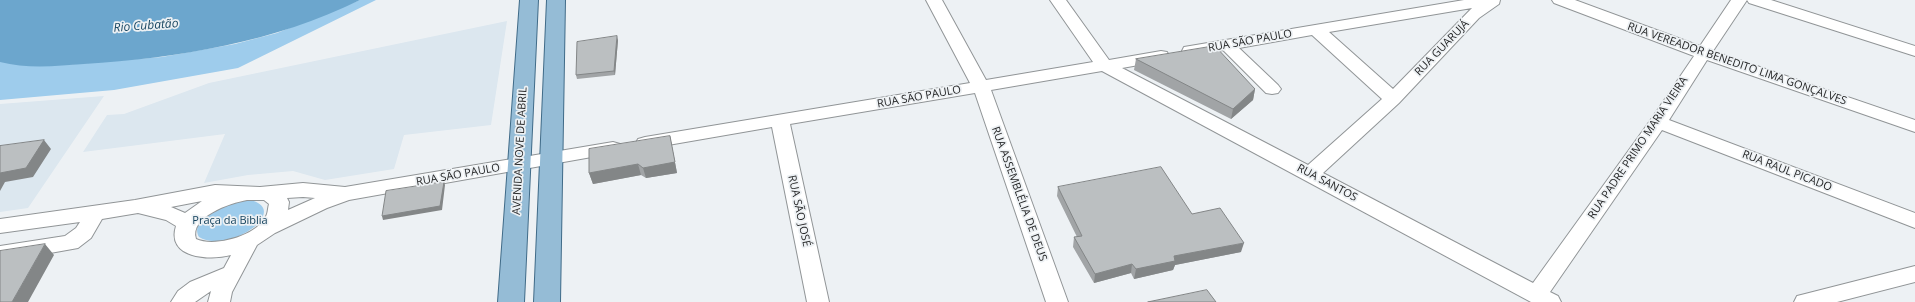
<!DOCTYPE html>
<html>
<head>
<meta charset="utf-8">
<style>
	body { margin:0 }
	canvas { display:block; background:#edf1f4 }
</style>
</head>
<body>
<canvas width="1915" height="302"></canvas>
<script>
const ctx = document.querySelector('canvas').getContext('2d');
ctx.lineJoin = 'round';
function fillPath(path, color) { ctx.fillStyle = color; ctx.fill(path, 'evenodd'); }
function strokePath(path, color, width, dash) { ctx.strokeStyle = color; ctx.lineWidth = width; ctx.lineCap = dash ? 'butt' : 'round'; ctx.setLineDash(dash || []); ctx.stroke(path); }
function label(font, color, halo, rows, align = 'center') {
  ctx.font = font + ' "Open Sans",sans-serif'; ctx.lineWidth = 3.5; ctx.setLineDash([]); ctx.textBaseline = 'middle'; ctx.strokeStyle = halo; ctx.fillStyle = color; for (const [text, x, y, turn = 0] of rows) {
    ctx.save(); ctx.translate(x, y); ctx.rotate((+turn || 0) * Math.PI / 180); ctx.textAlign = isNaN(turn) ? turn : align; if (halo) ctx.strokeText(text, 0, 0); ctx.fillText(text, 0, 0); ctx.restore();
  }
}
fillPath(new Path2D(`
	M507,21l-16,104 -87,10 -10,34 -69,11 -32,-9 -45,4 -44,8 21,-49 -142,18 24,-37 17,-1 85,-31z
	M104,96l-76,112 -28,4v-108z`), '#dce7ef');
fillPath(new Path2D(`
	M360,0h16l-138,68 -124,22 -114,10v-39l64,4 98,-8 73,-13 42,-11z
	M250,200c42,10 -21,55 -51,37 -11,-22 34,-36 51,-37z`), '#9eccec');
fillPath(new Path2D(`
	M0,0h360c-85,42 -182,58 -276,64 -27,2 -57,5 -84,-2z`), '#6ca6cd');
const minor = new Path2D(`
	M926,0h16l44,80 107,-18 -43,-62h16l43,60 52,-9 6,1 2,4 -2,4 -45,8 186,97 74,-66 -70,-64 -73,13 39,37 3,4 -3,4 -6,1 -6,-1 -43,-43 -33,6 -6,-1 -2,-4 2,-4 280,-47h36l-1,4 -20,14 -80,85 -76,70 210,110 119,-165 42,-62 -140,-53 -2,-3h23l125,46 31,-46h16l-34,51 202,69v12l-208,-72 -38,60 246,93v15l-253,-98 -112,162 8,4 3,6h-30l-429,-231 -111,19 77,212h-22l-71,-209 -185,31 39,178h-22l-35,-175 -127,22 -7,-2 -2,-4 2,-4 7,-2 325,-54zM1472,8l-79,81 -64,-57z
	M1747,0h24l144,46v10l-166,-53z
	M613,142l7,2 2,4 -2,4 -271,48 -22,8 -52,25 -18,12 -25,47 -2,10h-22l3,-11 -16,11h-24l7,-11 12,-9 34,-14 7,-13c-22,6 -65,3 -55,-29l-10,-6 -28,-7 -36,6 -11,19 -13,10 -78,14v-16l65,-10 11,-8 4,-6 -80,11v-14l135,-19 80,-15 45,2 43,-4 42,4zM303,197l12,1 -27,12 1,-8 -2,-4zM247,200h17l5,4c-1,3 -1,7 -2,10 -7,21 -52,34 -71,25 -7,-22 34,-36 51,-39zM202,201l-17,12 -14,-6z
	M1915,266v16l-78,20h-43l3,-6 8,-2z`);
const major = new Path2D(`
	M520,0h18l-14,302h-26z
	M547,0h18l-5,302h-26z`);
strokePath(minor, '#919597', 2);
strokePath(major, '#406b88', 2);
fillPath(minor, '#fff');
fillPath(major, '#95bcd6');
fillPath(new Path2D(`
	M618,40l-3,35 -38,4 -1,-4z
	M1136,59l119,30 -2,11 -22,19 -97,-49z
	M670,136l7,37 -31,5 -5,-3 -48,9 -4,-11z
	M1058,187l134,27 49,38 -66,13 -2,5 -39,9 -3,-6 -37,10 -21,-36 1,-10h3l-20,-41z`), '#a1a4a6');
fillPath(new Path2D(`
	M617,36l1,4 -3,35 -1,-4z
	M1255,89l-2,11 -22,19 2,-10z
	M670,136l7,37 -31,5 -3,-10z
	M44,140l7,9 -18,28 -28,5 -5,9v-18z
	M638,164l3,11 -48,9 -4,-11z
	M444,182l1,3 -3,25 -59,10 -1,-4z
	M1244,243l-3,9 -66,13 -2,5 -39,9 2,-10 38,-13z
	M45,244l9,11 -26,47h-16z
	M1132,264l-1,9 -37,10 1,-9z`), '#838687');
const building = new Path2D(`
	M617,36l-3,35 -38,4 1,-33z
	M1215,46l40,43 -22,20 -97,-50z
	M670,136l5,26 -32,6 -5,-4 -49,9v-24z
	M44,140l-18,28 -26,5v-27z
	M1161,167l31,47 28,-6 24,35 -70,13 1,5 -39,8 -4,-5 -37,10 -21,-37 8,-1 -24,-49z
	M444,182l-4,24 -58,10 4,-25z
	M45,244l-33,58h-12v-51z
	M1207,290l9,12h-68z`);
fillPath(building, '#bbbfc1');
strokePath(building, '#838687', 1);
label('11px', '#262728', '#edf1f4', [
	["RUA SÃO PAULO",1250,41,-10],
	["RUA GUARUJÁ",1442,48,-46],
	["RUA VEREADOR BENEDITO LIMA GONÇALVES",1737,64,19],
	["RUA SÃO PAULO",919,97,-10],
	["RUA PADRE PRIMO MARIA VIEIRA",1638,148,-56],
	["AVENIDA NOVE DE ABRIL",520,151,-87],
	["RUA RAUL PICADO",1787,171,21],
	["RUA SÃO PAULO",458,175,-10],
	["RUA SANTOS",1327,183,28],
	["RUA ASSEMBLÉLIA DE DEUS",1019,194,70],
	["RUA SÃO JOSÉ",799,211,78]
]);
label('11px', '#15435e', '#edf1f4', [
	["Praça da Biblia",230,221]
]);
label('italic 12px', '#194762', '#edf1f4', [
	["Rio Cubatão",146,26,-4]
]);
</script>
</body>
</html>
